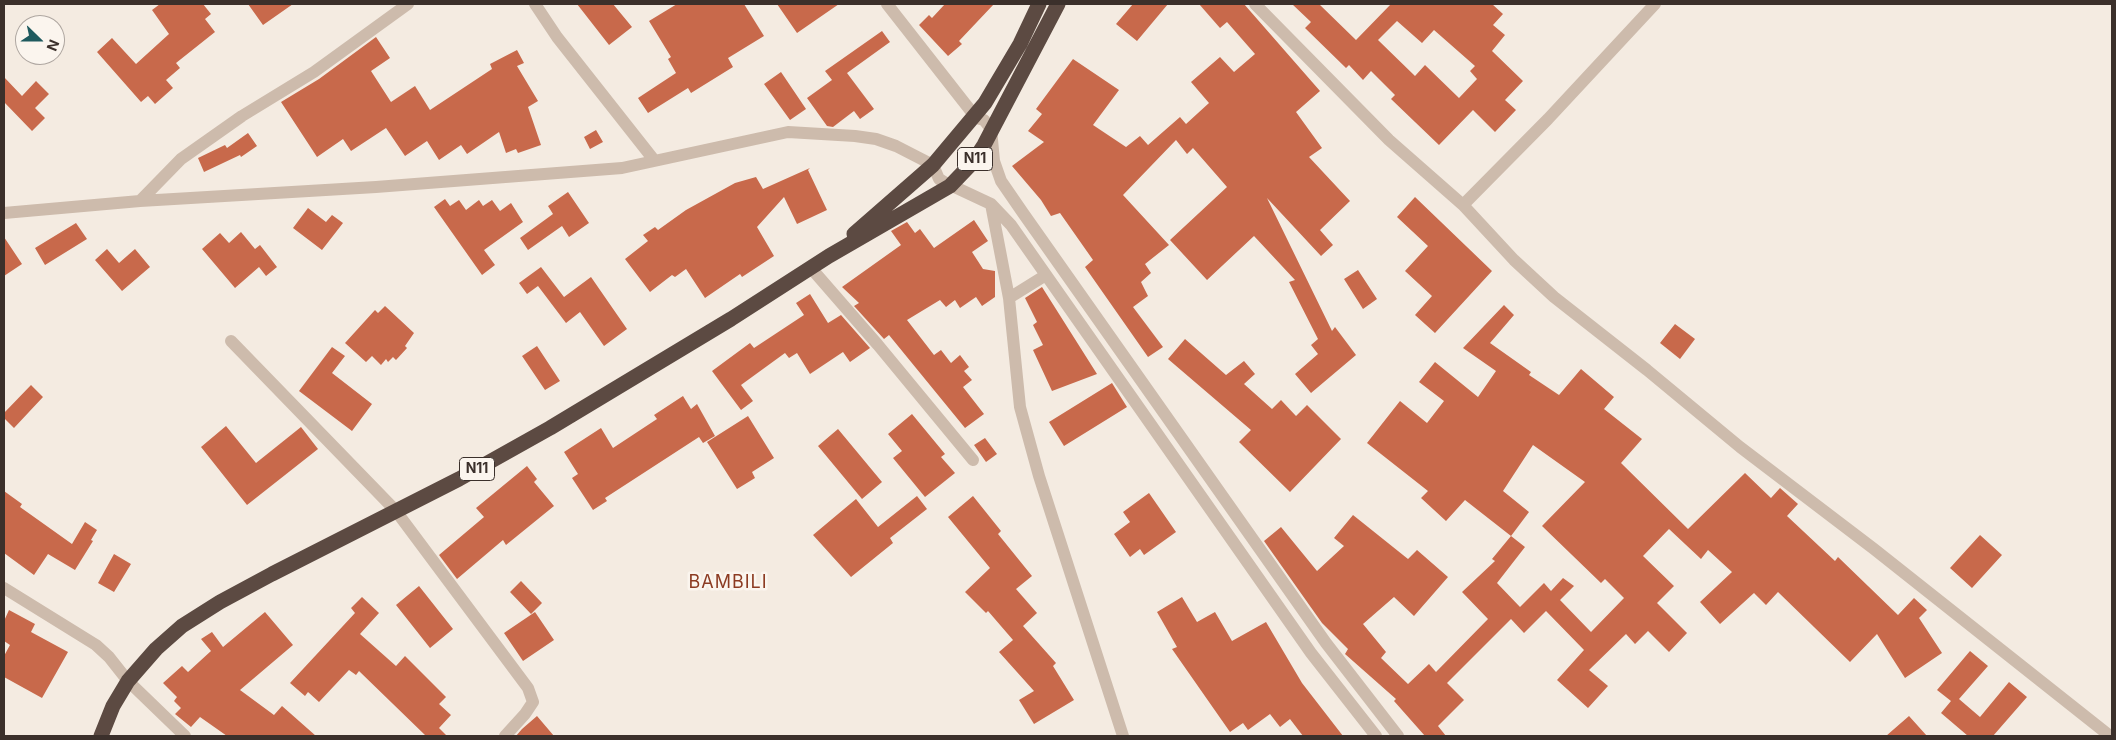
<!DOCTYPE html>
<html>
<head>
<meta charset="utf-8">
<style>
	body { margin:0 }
	#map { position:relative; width:2116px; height:740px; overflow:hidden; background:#f4ebe1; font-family:Inter,sans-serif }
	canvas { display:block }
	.frame { position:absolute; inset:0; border:5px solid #3b302b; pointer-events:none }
	.north { position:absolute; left:15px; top:15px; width:50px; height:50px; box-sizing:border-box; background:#fbf5ee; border:1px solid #aea6a0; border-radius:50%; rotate:112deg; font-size:14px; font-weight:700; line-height:20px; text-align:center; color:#3b302b }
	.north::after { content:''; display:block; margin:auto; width:18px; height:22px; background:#1f5a5e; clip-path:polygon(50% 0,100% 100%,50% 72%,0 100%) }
</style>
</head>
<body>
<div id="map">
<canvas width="2116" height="740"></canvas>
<div class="frame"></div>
<div class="north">N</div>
</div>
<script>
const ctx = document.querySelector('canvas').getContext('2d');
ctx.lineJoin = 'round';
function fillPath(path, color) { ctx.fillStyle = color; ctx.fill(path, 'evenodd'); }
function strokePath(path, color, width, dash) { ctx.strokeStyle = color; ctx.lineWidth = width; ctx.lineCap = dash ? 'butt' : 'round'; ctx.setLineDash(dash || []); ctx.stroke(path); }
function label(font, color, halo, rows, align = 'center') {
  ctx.font = font + ' Inter,sans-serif'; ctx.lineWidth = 5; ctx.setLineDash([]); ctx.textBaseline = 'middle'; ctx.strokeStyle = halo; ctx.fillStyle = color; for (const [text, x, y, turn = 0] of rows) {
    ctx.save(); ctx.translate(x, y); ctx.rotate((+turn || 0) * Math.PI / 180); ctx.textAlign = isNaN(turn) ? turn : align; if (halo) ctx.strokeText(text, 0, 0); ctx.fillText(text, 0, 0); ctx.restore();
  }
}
fillPath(new Path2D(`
	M160,4h43l8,10 -6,5 10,13 -39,31 4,5 -14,12 7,8 -18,16 -7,-8 -7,6 -44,-50 15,-14 24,26 33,-30 -17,-24z
	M248,4h45l-30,21z
	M577,4h36l19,23 -23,18z
	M677,4h67l20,32 -36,22 5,9 -42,26 -3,-5 -40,25 -10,-15 38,-25 -8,-14 3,-2 -22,-36z
	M777,4h62l-42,29z
	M945,4h49l-35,37 3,3 -14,12 -29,-31 10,-10 3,3z
	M1133,4h35l-31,37 -21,-17z
	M1199,4h45l76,87 -24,21 26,36 -13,9 41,44 -30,29 13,15 -12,11 -54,-58 65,133 3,-4 21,28 -45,38 -16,-19 23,-20 -7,-9 7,-6 -29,-57 6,-2 -41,-44 -47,44 -37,-40 57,-53 -34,-39 -6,6 -11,-14 -53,55 46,50 -24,19 6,9 -10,9 7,14 -15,11 30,40 -15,10 -63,-90 8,-7 -33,-47 -9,3 -10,-16 -29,-34 32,-24 -16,-11 14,-17 -6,-5 37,-50 46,31 -26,35 33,22 14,-11 8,9 32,-28 6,7 23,-21 -18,-21 29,-25 14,15 21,-18 -28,-32 -7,6z
	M1292,4h27l37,36 35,-36h101l11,10 -10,11 12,10 -13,16 31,30 -18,19 11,10 -21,22 -22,-22 -34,35 -48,-46 4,-4 -24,-24 -8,9 -14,-15 -3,3 -41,-40 6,-6zM1397,21l25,22 12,-13 41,36 -5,5 7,8 -18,19 -34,-33 -10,11 -37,-36z
	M882,31l8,11 -43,31 27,36 -14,10 -6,-8 -21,16 -6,-1 -20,-28 25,-18 -7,-9z
	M376,37l14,21 -19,13 20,31 24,-16 15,24 62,-41 -2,-5 27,-14 7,13 -7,3 21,35 -10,6 13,38 -23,8 -2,-4 -10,4 -7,-21 -32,22 -6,-9 -22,15 -12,-19 -22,15 -19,-28 -35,23 -8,-12 -26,18 -36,-55 38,-23z
	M781,72l25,37 -16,11 -26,-36z
	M4,77l18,19 14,-15 13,13 -14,14 10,10 -13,13 -28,-29z
	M596,130l7,12 -13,7 -6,-12z
	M248,133l9,13 -16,11 -1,-2 -36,17 -6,-14 27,-13 2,3z
	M810,168l-2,2 19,40 -30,14 -13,-27 -27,30 17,29 -32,21 -2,-3 -35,24 -19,-29 -11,8 -3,-2 -22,17 -25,-33 23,-18 -5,-6 12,-8 3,3 28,-20 49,-27 21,-6 7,12z
	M568,192l21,31 -20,14 -7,-11 -34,24 -8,-12 33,-24 -5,-8z
	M1415,197l77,74 -57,62 -20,-18 17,-19 -27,-25 23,-25 -31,-29z
	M445,199l5,7 9,-6 7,10 13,-10 4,6 9,-6 8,11 11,-8 12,19 -39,28 11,15 -13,10 -48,-68z
	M308,208l18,14 6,-7 11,8 -21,27 -29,-22z
	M974,220l14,21 -16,11 11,17 12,2v26l-13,9 -6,-9 -16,11 -5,-8 -9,7 -6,-7 -33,20 27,35 7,-5 10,13 9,-8 9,12 -5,4 8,9 -9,7 21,27 -19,14 -76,-93 -5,4 -30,-33 5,-3 -17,-16 59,-42 -10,-14 16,-9 8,11 5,-4 14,19z
	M76,223l11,16 -42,26 -10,-17z
	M241,232l14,17 5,-4 17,22 -11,9 -7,-9 -24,21 -33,-39 18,-16 9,10z
	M4,237l18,27 -18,12z
	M107,249l12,14 16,-14 15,18 -28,24 -27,-31z
	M541,267l23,30 27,-20 36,52 -23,17 -24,-34 -14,11 -28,-37 -11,8 -8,-11z
	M1358,270l19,29 -14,10 -19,-30z
	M1042,287l55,87 -45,17 -19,-41 10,-5 -10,-20 4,-3 -12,-24z
	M810,294l18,29 13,-8 29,33 -20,14 -7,-10 -33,22 -13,-21 -8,5 -4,-5 -44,32 12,16 -12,9 -29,-39 38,-28 4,5 50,-33 -8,-12z
	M1504,305l10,10 -24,28 41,29 -2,3 30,20 22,-26 33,28 -10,12 38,30 -21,24 67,66 57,-56 26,25 9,-10 18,16 -11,12 48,45 3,-4 60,58 16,-17 13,12 -8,8 23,35 -37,25 -28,-44 -27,28 -72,-70 -12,13 -12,-12 -34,31 -20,-22 32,-30 -24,-22 -7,9 -32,-30 -26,27 31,30 -17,17 30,30 -18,19 -21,-21 -13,13 -9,-10 -37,36 19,16 -20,22 -31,-28 27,-30 -38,-39 -22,22 -13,-14 -64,64 17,17 -26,26 8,10h-21l-31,-35 2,-2 -51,-45 3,-5 -26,-26 -58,-82 17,-14 36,44 27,-25 -10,-8 19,-23 55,44 9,-9 31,27 -34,39 -20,-19 -31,27 23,28 -5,6 27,26 21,-20 7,8 52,-53 -26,-27 33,-31 -3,-2 19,-23 -46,-36 -19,21 -25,-23 7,-7 -61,-48 33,-42 27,22 17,-22 -25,-19 16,-20 43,35 18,-26 -33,-23zM1533,445l52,37 -43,44 59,57 4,-4 19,19 -33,34 -31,-32 14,-14 -11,-8 -12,13 -7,-8 -24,24 -23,-24 28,-36 -14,-11 18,-24 -26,-21z
	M385,306l29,27 -9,13 2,2 -11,12 -3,-3 -5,5 -2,-3 -5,6 -9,-9 -6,6 -21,-19 30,-33 3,3z
	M1675,324l20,15 -15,20 -20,-16z
	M1185,339l41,36 18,-14 11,13 -11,10 28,25 9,-9 15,16 11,-11 34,34 -51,53 -51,-50 12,-12 -83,-71z
	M537,346l23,35 -15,9 -23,-34z
	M332,347l13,9 -13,17 40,31 -20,27 -53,-40z
	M1112,383l15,24 -63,39 -15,-24z
	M31,385l12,12 -29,31 -10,-10v-5z
	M683,396l8,13 6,-5 18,32 -12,7 -4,-6 -94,61 2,3 -14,9 -21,-32 6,-4 -14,-22 37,-24 12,20 44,-29 -3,-4z
	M912,414l33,40 -4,3 14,16 -30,24 -32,-39 9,-7 -14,-17z
	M748,416l26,42 -22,14 3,6 -18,11 -30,-47z
	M226,426l30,37 45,-36 17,22 -71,56 -46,-58z
	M838,429l44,53 -20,17 -44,-53z
	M985,438l12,16 -11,8 -12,-17z
	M527,466l10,13 -3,3 20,24 -48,39 -3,-5 -46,39 -18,-24 45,-38 -8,-9z
	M4,491l18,13 -2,3 52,37 13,-22 12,8 -6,10 2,1 -18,29 -27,-16 -14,21 -30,-22z
	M1149,493l27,39 -32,23 -4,-6 -10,8 -16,-23 16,-12 -7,-10z
	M917,496l10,13 -37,29 3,5 -42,34 -38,-42 43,-36 22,28z
	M973,496l28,35 -3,3 34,42 -16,13 21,24 -14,13 33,37 -3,3 21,34 -40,24 -15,-24 15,-9 -35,-39 14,-12 -25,-29 -2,2 -21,-21 25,-24 -42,-51z
	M1980,535l22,20 -30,33 -22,-20z
	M114,554l17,10 -17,28 -16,-9z
	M521,581l21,22 -11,11 -21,-22z
	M419,586l34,43 -23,19 -34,-43z
	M362,597l17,16 -19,21 36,32 9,-10 41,41 -7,7 12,11 -12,13 8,8h-21l-67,-65 -3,4 -7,-5 -30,32 -11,-10 -3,4 -15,-13 65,-70 -4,-5z
	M1182,597l15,25 18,-10 17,29 34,-19 36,61 41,53h-40l-13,-17 -10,8 -10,-13 -22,16 -5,-7 -13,9 -58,-83 5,-2 -20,-35z
	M9,610l26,14 -4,8 37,20 -26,46 -38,-21v-21l6,-11 -6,-4v-20z
	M265,612l28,33 -53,45 34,25 8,-9 34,30h-89l-27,-19 -9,10 -16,-13 6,-6 -7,-7 3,-4 -14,-14 19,-17 6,6 23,-21 -10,-12 11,-7 11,15z
	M535,612l19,28 -31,21 -19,-28z
	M1970,651l18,15 -29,33 21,18 29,-35 18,15 -34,39h-25l-27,-23 10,-12 -14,-11z
	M537,716l17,20h-38l6,-7z
	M1909,716l18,20h-41z`), '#c8694b');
strokePath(new Path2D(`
	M535,4l22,33 97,123
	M887,4l87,111
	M1255,4l134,136 74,65 51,55 40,37 93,73 93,77 134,102 236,187
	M972,117l12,3 7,9 3,32 7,20 22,32 303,430 72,93
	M140,201l41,-42 61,-43 72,-44 94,-68
	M991,204l18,94 11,109 19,69 84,260
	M1463,205l85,-86 107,-115
	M4,213l136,-12 236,-14 246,-19 166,-36 67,4 21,3 20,7 37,19 6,14 5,3 47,22 20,21 300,428 65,83
	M811,268l67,77 95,115
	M1009,298l37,-23
	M231,341l165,170 132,177 5,14 -8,12 -20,22
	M4,588l92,57 13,12 19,24 57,55`), '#cdbbac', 12);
strokePath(new Path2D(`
	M854,234l79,-69 52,-62 35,-59 19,-40
	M101,736l12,-30 15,-25 28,-32 26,-23 38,-24 52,-28 187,-95 91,-51 181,-109 98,-63 121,-70 23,-24 11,-17 74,-141`), '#5c4a42', 15);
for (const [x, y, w] of [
	[975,159,35],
	[477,469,35]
]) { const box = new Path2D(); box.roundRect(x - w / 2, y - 11.5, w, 23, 4); ctx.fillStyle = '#fbf5ee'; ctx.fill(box); strokePath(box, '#3b302b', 1); }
label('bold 14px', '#3b302b', null, [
	["N11",975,159],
	["N11",477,469]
]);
ctx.letterSpacing = '1px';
label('18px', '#8c3b22', '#fbf5ee', [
	["BAMBILI",728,583]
]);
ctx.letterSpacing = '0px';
</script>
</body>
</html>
